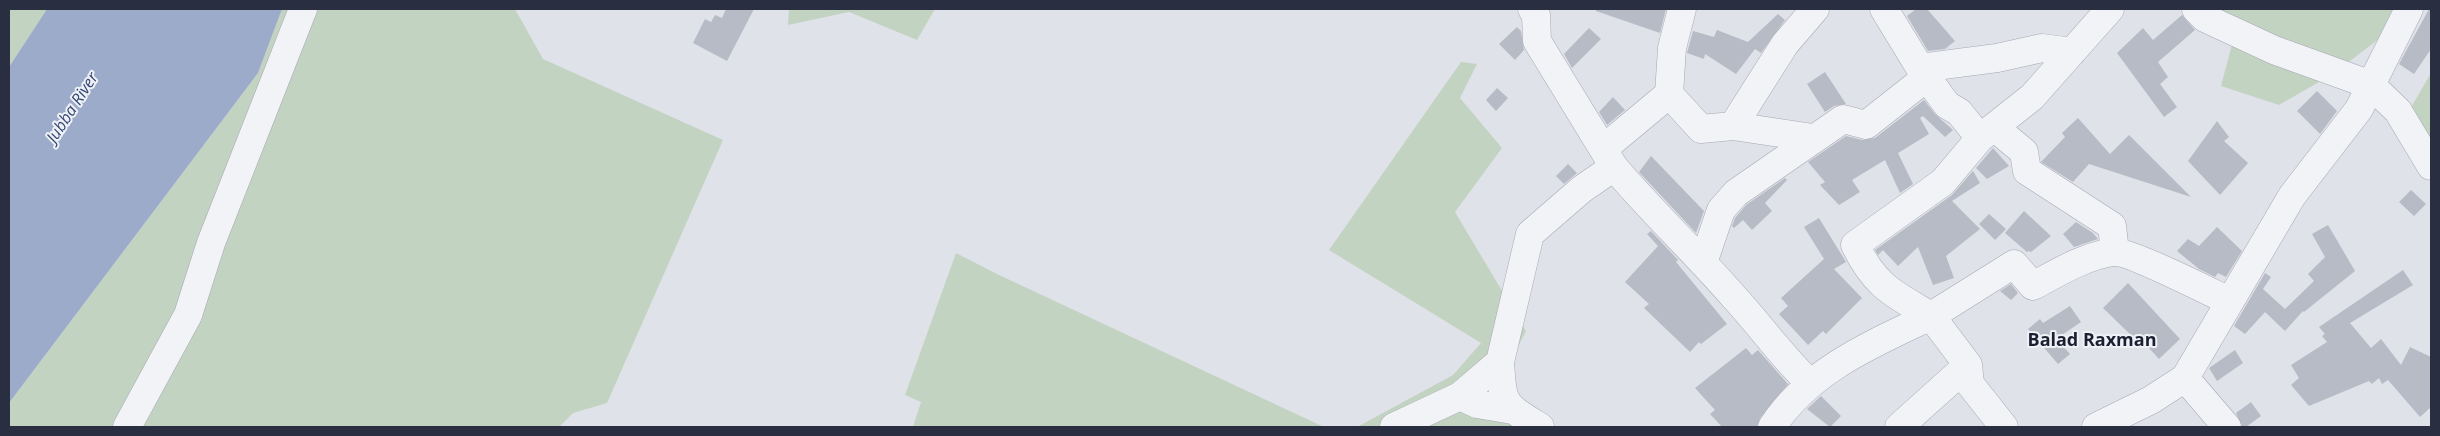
<!DOCTYPE html>
<html>
<head>
<meta charset="utf-8">
<style>
	body { margin:0 }
	#map { position:relative; width:2440px; height:436px; overflow:hidden; background:#e0e2e9; font-family:"Open Sans",sans-serif }
	canvas { display:block }
	.frame { position:absolute; inset:0; border:10px solid #292e40; pointer-events:none }
</style>
</head>
<body>
<div id="map">
<canvas width="2440" height="436"></canvas>
<div class="frame"></div>
</div>
<script>
const ctx = document.querySelector('canvas').getContext('2d');
ctx.lineJoin = 'round';
function fillPath(path, color) { ctx.fillStyle = color; ctx.fill(path, 'evenodd'); }
function strokePath(path, color, width, dash) { ctx.strokeStyle = color; ctx.lineWidth = width; ctx.lineCap = dash ? 'butt' : 'round'; ctx.setLineDash(dash || []); ctx.stroke(path); }
function label(font, color, halo, rows, align = 'center') {
  ctx.font = font + ' "Open Sans",sans-serif'; ctx.lineWidth = 4; ctx.setLineDash([]); ctx.textBaseline = 'middle'; ctx.strokeStyle = halo; ctx.fillStyle = color; for (const [text, x, y, turn = 0] of rows) {
    ctx.save(); ctx.translate(x, y); ctx.rotate((+turn || 0) * Math.PI / 180); ctx.textAlign = isNaN(turn) ? turn : align; if (halo) ctx.strokeText(text, 0, 0); ctx.fillText(text, 0, 0); ctx.restore();
  }
}
fillPath(new Path2D(`
	M9,9h38l-38,58z
	M282,9h233l28,50 180,81 -116,263 -34,10 -14,14h-550v-24l249,-330z
	M789,9h146l-18,31 -68,-28 -61,13z
	M2206,9h212l-85,65 -54,31 -58,-19 11,-42z
	M1461,62l16,2 -17,34 42,50 -47,64 71,119 -15,30 -1,32 19,34h-172l96,-52 28,-32 -152,-93z
	M2431,73v86l-28,-38z
	M956,253l41,21 327,153h-411l8,-25 -16,-7z`), '#c3d3c1');
fillPath(new Path2D(`
	M47,9h235l-24,64 -249,330v-336z`), '#9babc9');
fillPath(new Path2D(`
	M726,9h28l-27,52 -34,-18 12,-24 6,3 4,-7 7,3z
	M1596,9h70l-6,24 -64,-22z
	M1916,9h11l28,32 -10,8 -17,2 -21,-35z
	M2429,9h2v40l-17,25 -15,-10z
	M1778,14l7,6 -24,33 -6,-4 -19,25 -31,-20 -1,5 -17,-6 6,-22 21,6 3,-7 31,12z
	M2182,15l13,15 -37,32 10,15 -8,7 17,23 -13,10 -47,-64 26,-25 10,12z
	M1517,27l4,4 3,19 -9,10 -16,-16z
	M1589,28l12,11 -29,29 -8,-14z
	M1825,72l21,32 -12,2 -9,6 -18,-28z
	M1497,88l11,10 -12,13 -10,-11z
	M2317,91l20,20 -17,23 -23,-23z
	M1613,97l12,13 -18,15 -8,-13z
	M1924,100l11,14 18,16 -8,7 -22,-21 -3,2 9,16 -31,19 15,31 -13,9 -15,-33 -33,20 8,12 -21,13 -19,-20 5,-3 -17,-20 38,-26 16,4 13,-2z
	M2078,118l32,36 19,-19 62,62 -102,-33 -16,18 -32,-20 24,-25 -3,-4z
	M2217,121l12,16 -5,4 24,22 -28,32 -32,-34z
	M1993,148l16,18 -22,13 -11,-11z
	M1651,156l53,55 -8,22 -57,-61z
	M1568,164l9,9 -13,11 -8,-8z
	M1973,171l7,12 -28,18 28,28 -34,27 8,22 -21,7 -15,-38 -20,19 -15,-16 -5,5 -3,-5 77,-55z
	M1785,178l2,2 -22,23 7,8 -20,19 -9,-10 -9,8 -2,-2 3,-8 11,-13z
	M2411,190l15,14 -12,12 -15,-14z
	M2024,211l27,25 -20,16 -2,-1 -2,1 -22,-19z
	M1989,214l17,15 -11,11 -16,-16z
	M1819,218l27,44 -12,7 28,29 -36,36 -3,-3 -15,14 -29,-31 9,-8 -7,-8 43,-39 -20,-32z
	M2076,222l17,11 5,6 -24,8 -11,-13z
	M2328,225l27,46 -51,41 -1,-1 -18,20 -20,-19 -20,22 -11,-8 31,-53 6,4 -8,12 22,20 29,-28 -6,-7 17,-17 -13,-23z
	M2217,227l25,24 -16,26 -8,-4 -3,4 -16,-8 -22,-18 11,-12 11,7z
	M1651,231l27,29 -2,2 51,62 -26,20 -2,-2 -9,10 -46,-44 5,-4 -24,-22 33,-36 -11,-12z
	M2403,270l10,15 -63,38 21,25 10,-9 20,26 9,-18 21,10v50l-11,10 -32,-37 -6,4 -3,-6 -7,6 -3,-3 -60,25 -18,-21 8,-7 -8,-13 36,-23 -5,-6 3,-2 -6,-7z
	M2128,283l52,56 -21,20 -21,-23 -3,3 -32,-31z
	M2011,284l7,9 -7,7 -11,-9z
	M2070,306l11,16 -25,17 14,15 -12,10 -30,-35 12,-10 3,4z
	M1746,348l6,7 6,-5 30,34 -28,34 -3,9h-35l-12,-13 5,-4 -20,-22z
	M2235,350l8,13 -26,18 -8,-13z
	M1821,396l20,20 -11,11 -23,-18z
	M2251,402l10,14 -15,11h-4l-6,-14z`), '#b7bbc5');
const minor = new Path2D(`
	M1884,9l36,59 27,37 12,7 21,26
	M2110,9l-78,88 -52,41 -37,44 -88,63c21,42 37,48 76,71l83,-52 19,22c24,-13 52,-30 80,-34 14,-2 99,41 116,49
	M2196,9l9,9 69,32 97,35 27,26 33,55
	M1920,68l77,-10 45,-10 30,4
	M1669,94l32,35 32,-3 52,-82 30,-35
	M1733,126l80,12
	M1994,127l30,25 3,19 85,55 3,26
	M1603,149l66,-55 3,-46 10,-39
	M1614,167c38,45 81,85 120,130 26,28 48,60 76,86
	M1703,263l18,-53 15,-17 107,-74 23,6 61,-48
	M1500,362c3,44 3,42 40,65
	M2185,378l42,49
	M1460,396l17,8 36,6
	M127,427l61,-112 23,-72 92,-234
	M1394,427l66,-31 40,-34 30,-128 52,-45 32,-22 -77,-126 -1,-26 -4,-6
	M1772,427c37,-57 100,-83 159,-111l37,49 2,19 34,43
	M1899,427l69,-62
	M2096,427l55,-27 34,-22 107,-182 67,-87 50,-100`);
strokePath(minor, '#a5a8b3', 29);
strokePath(minor, '#f2f3f7', 28);
label('italic 16px', '#334874', '#eff1f6', [
	["Jubba River",73,108,-57]
]);
label('bold 18px', '#1b1f31', '#eff1f6', [
	["Balad Raxman",2092,341]
]);
</script>
</body>
</html>
